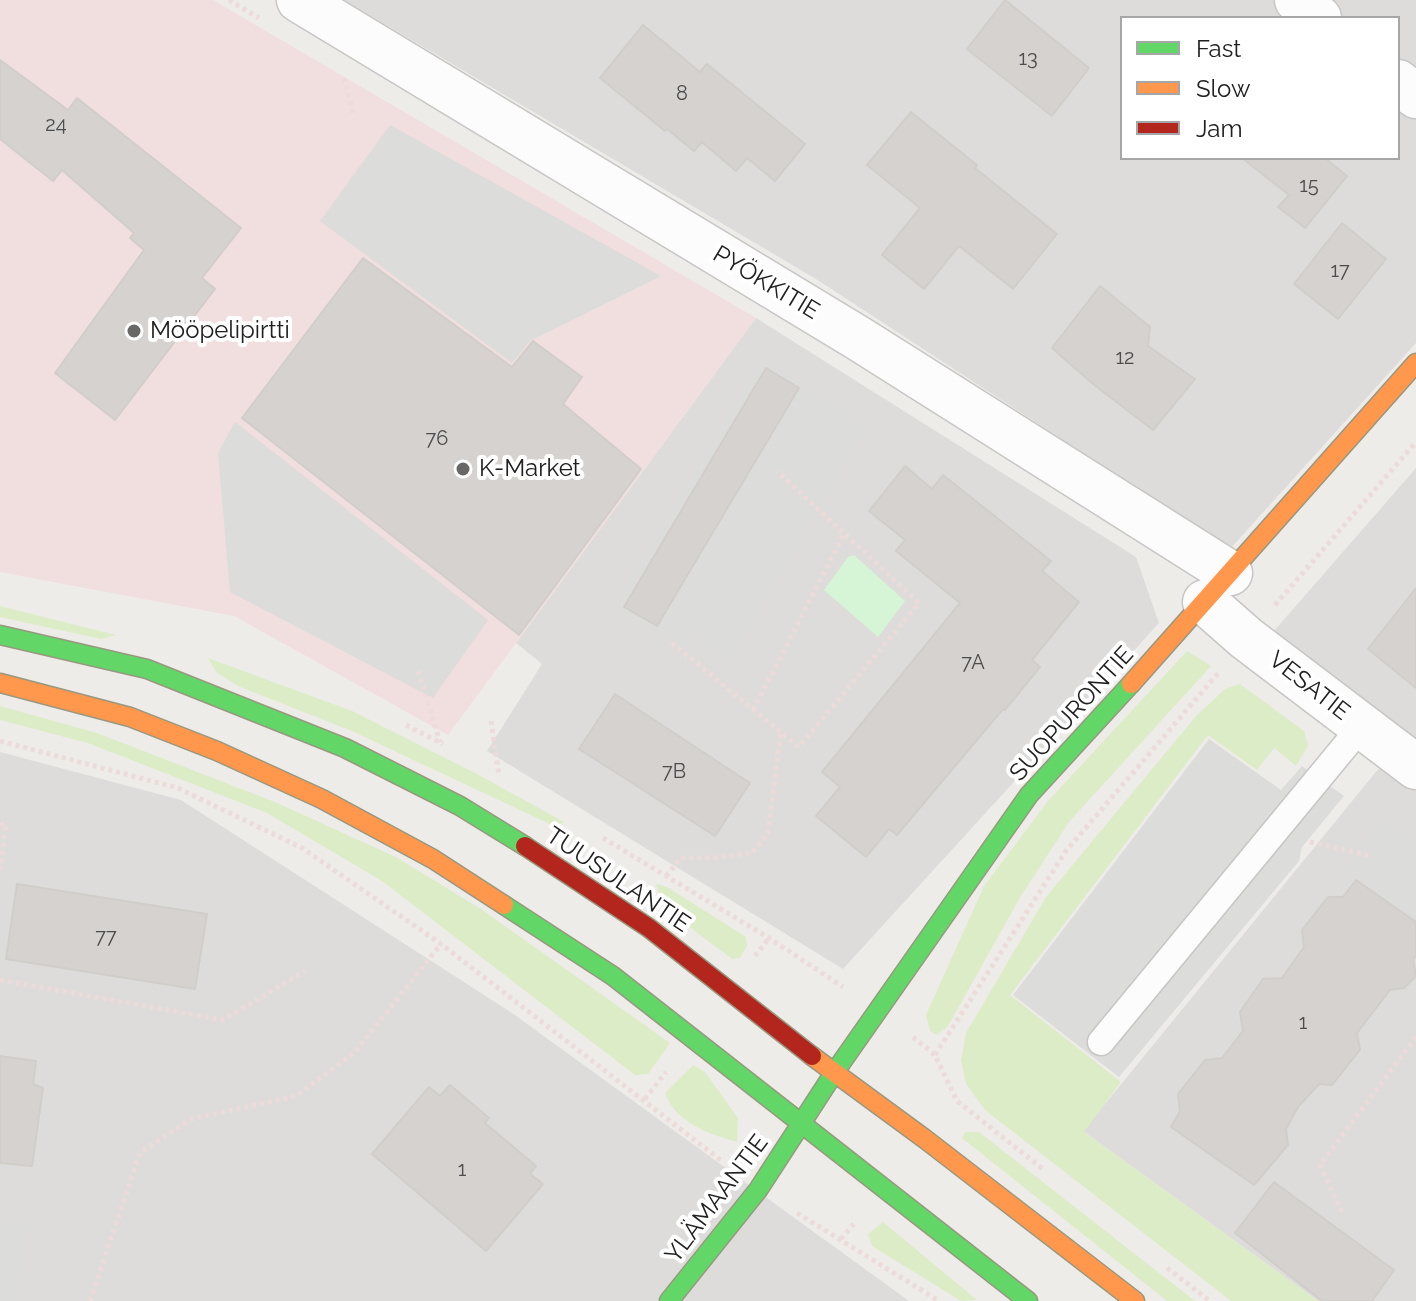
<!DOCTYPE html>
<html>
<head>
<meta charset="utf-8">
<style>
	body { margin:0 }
	#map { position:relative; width:1416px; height:1301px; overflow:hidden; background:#eeece9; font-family:Raleway,sans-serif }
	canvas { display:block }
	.legend { position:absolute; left:1120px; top:16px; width:280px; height:144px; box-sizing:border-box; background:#fff; border:2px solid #a6a6a6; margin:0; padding:10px 14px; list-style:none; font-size:24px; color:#202020 }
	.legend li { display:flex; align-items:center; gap:16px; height:40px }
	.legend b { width:40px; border:2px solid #a6a6a6 }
</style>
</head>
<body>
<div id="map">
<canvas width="1416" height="1301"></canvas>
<ul class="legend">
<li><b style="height:10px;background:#63d668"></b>Fast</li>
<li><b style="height:10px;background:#ff974d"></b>Slow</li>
<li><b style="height:10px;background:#b3261e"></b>Jam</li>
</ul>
</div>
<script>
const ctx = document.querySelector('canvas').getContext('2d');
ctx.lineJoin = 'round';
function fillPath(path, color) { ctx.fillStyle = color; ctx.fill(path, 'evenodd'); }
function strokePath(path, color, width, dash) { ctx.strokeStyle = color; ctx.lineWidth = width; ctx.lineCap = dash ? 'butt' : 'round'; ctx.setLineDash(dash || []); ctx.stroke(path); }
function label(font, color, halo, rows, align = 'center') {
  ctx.font = font + ' Raleway,sans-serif'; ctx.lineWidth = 8; ctx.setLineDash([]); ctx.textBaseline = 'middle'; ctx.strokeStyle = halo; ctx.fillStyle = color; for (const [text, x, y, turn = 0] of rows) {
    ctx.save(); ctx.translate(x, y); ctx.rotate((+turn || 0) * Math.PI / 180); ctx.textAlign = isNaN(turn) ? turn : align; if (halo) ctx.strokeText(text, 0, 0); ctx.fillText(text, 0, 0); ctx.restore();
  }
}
fillPath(new Path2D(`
	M344,0h1072v343l-186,206 -414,-270zM1122,18h276v140h-276z
	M756,318l380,239 23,66 -316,346 -356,-218 55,-87 -26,-21z
	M1416,468v833h-98l-235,-170 314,-385 -123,-115z
	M0,752l181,48 331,213 397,288h-909z`), '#dddcda');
fillPath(new Path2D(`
	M0,0h213l543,318 -308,417 -214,-119 -234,-44z`), '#f0dfde');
fillPath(new Path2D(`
	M390,125l271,151 -131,65 -18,22 -192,-142z
	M761,360l105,67 -136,231 -41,-26 -10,11 -64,-39z
	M235,422l253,198 -55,78 -203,-106 -12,-139z
	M1209,739l72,51 21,-24 42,30 -42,51 -3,14 -180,216 -106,-82z
	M1382,817l34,26v80l-69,-52z
	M0,1220l28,5 -13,76h-15z`), '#dcdcda');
fillPath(new Path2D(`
	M0,606l116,29 -15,4 -101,-22z
	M1187,651l24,15 -142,156 -48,74 -73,130 -11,9 -7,-4 -4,-16 58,-129 64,-85z
	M208,658l144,53 125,63 87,48 -8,5 -202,-95 -116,-46 -22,-14z
	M1240,684l64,47 4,15 -12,20 -22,-18 -17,22 -49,-35 -198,260 111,87 -37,50 234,169h-87l-246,-191 -19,-26 -5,-23 5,-28 80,-136 151,-182 28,-26z
	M0,706l97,27 178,69 121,55 85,52 189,134 -22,31 -13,1 -253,-194 -115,-68 -179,-70 -88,-23z
	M656,884l11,3 79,50 1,9 -7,12 -8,1c-20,-16 -72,-49 -76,-75z
	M693,1065l12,7 33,46 -1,24c-28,-8 -61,-19 -72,-49z
	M965,1132h14l216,169h-28l-205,-163z
	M883,1222l94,78 -16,1 -89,-55 -4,-12z`), '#dbecc7');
fillPath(new Path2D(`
	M854,555l51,46 -27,36 -54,-47 24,-33z`), '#d6f4d6');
const building = new Path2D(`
	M1005,0l84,68 -37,48 -85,-67z
	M643,25l57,47 7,-8 98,80 -30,37 -28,-23 -11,13 -34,-29 -8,9 -27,-22 -2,2 -65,-53z
	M0,60l68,50 9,-12 164,130 -39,50 13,11 -100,131 -60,-47 89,-123 -14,-12 4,-5 -72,-63 -9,11 -53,-42z
	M911,112l66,53 -2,3 82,66 -44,55 -54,-43 -35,43 -42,-34 38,-47 -53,-43z
	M1242,158h83l22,18 -42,52 -27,-21 11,-12z
	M1342,223l44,36 -48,60 -44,-35z
	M363,258l149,109 21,-26 49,36 -19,27 78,65 -122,166 -277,-217z
	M1100,286l50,41 -2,19 47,33 -42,51 -60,-46 -41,-36z
	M766,368l33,20 -142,238 -33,-19z
	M905,466l27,23 11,-14 108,86 -9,10 37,31 -47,58 8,7 -35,43 -2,-1 -106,126 -8,-6 -23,28 -50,-41 24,-29 -18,-15 138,-169 -64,-52 9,-11 -36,-29z
	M1416,588v100l-48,-39z
	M615,694l135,89 -35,53 -136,-87z
	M1356,880l60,42v33l-3,5 3,16 -12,12 -14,2 -33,43 3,17 -28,35 -13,-1 -21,23 -12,22 2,16 -34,40 -83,-58 9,-16 -2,-17 27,-34 17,-2 21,-27 -3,-19 23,-33 19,-1 22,-31 -2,-17 26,-33h15z
	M17,884l190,30 -12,75 -189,-30z
	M0,1056l36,5 -3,23 10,4 -11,78 -32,-3z
	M450,1085l39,33 -4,5 51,43 -6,8 13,10 -57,67 -114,-97 57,-67 11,9z
	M1274,1182l120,88 -22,31h-50l-87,-68z`);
fillPath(building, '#d5d2d0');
strokePath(building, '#d1ceca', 2);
const lane = new Path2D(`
	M1101,1042l260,-315`);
const street = new Path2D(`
	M299,0l559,338 372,235
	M1297,0l22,18
	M1398,82l18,14
	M1205,602l41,36 170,129`);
const fast = new Path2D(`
	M0,635l147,34 198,79 115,58 65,40
	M504,905l109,71 415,325
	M669,1301l89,-111 76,-117 195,-278 102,-111`);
const slow = new Path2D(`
	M0,683l130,34 87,34 105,48 111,60 71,46
	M1131,684l285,-321
	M812,1056l113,83 210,162`);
const jam = new Path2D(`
	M525,846l124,82 163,128`);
strokePath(lane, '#c7c6c5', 29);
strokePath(street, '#c7c6c5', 47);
strokePath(fast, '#97987f', 21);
strokePath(slow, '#97987f', 21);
strokePath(jam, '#97987f', 21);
strokePath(new Path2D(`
	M229,0l30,18
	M344,78l9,35
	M1275,605l141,-163
	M672,643l127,104 120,-144 -142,-132
	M418,671l22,71
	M753,710l91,-176
	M491,721l8,55
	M406,725l37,19
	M0,741l178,47 124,60 139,96 282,218
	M0,824l6,1 -6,46
	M603,838l166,100 74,49
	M1310,842l61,14
	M666,876l15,-18h31l40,-5 16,-20 13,-101
	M755,956l14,-18
	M0,980l223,40 82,-49
	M913,1037l22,18 22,46 87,69
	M935,1055l131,-204 154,-180
	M645,1099l21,-27
	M1342,1212l-22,-47 96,-128
	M797,1213l142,88
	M841,1239l15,-18
	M1167,1268l43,33
	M90,1301l50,-148 51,-34 105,-23 59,-44 86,-108`), '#ebdbd9', 5, [4, 4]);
strokePath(lane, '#fcfcfc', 26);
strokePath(street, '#fcfcfc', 44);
strokePath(fast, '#63d668', 18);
strokePath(slow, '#ff974d', 18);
strokePath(jam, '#b3261e', 18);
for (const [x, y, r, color] of [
	[134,331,8,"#686766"],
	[463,469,8,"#686766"]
]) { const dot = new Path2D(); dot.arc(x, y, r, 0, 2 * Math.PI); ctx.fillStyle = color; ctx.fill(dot); strokePath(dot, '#fff', 3); }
label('20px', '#4d4c4c', null, [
	["13",1028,59],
	["8",682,94],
	["24",56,125],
	["15",1309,186],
	["17",1340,271],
	["12",1125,358],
	["76",437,439],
	["7A",973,663],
	["7B",674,772],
	["77",106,937],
	["1",1303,1023],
	["1",462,1170]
]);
label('24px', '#202020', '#fff', [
	["PYÖKKITIE",766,283,31],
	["VESATIE",1309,686,38],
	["SUOPURONTIE",1072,714,-48],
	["TUUSULANTIE",618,880,34],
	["YLÄMAANTIE",717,1199,-53]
]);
label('24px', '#202020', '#fff', [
	["Mööpelipirtti",150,331],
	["K-Market",479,469]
], 'left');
</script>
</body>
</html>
